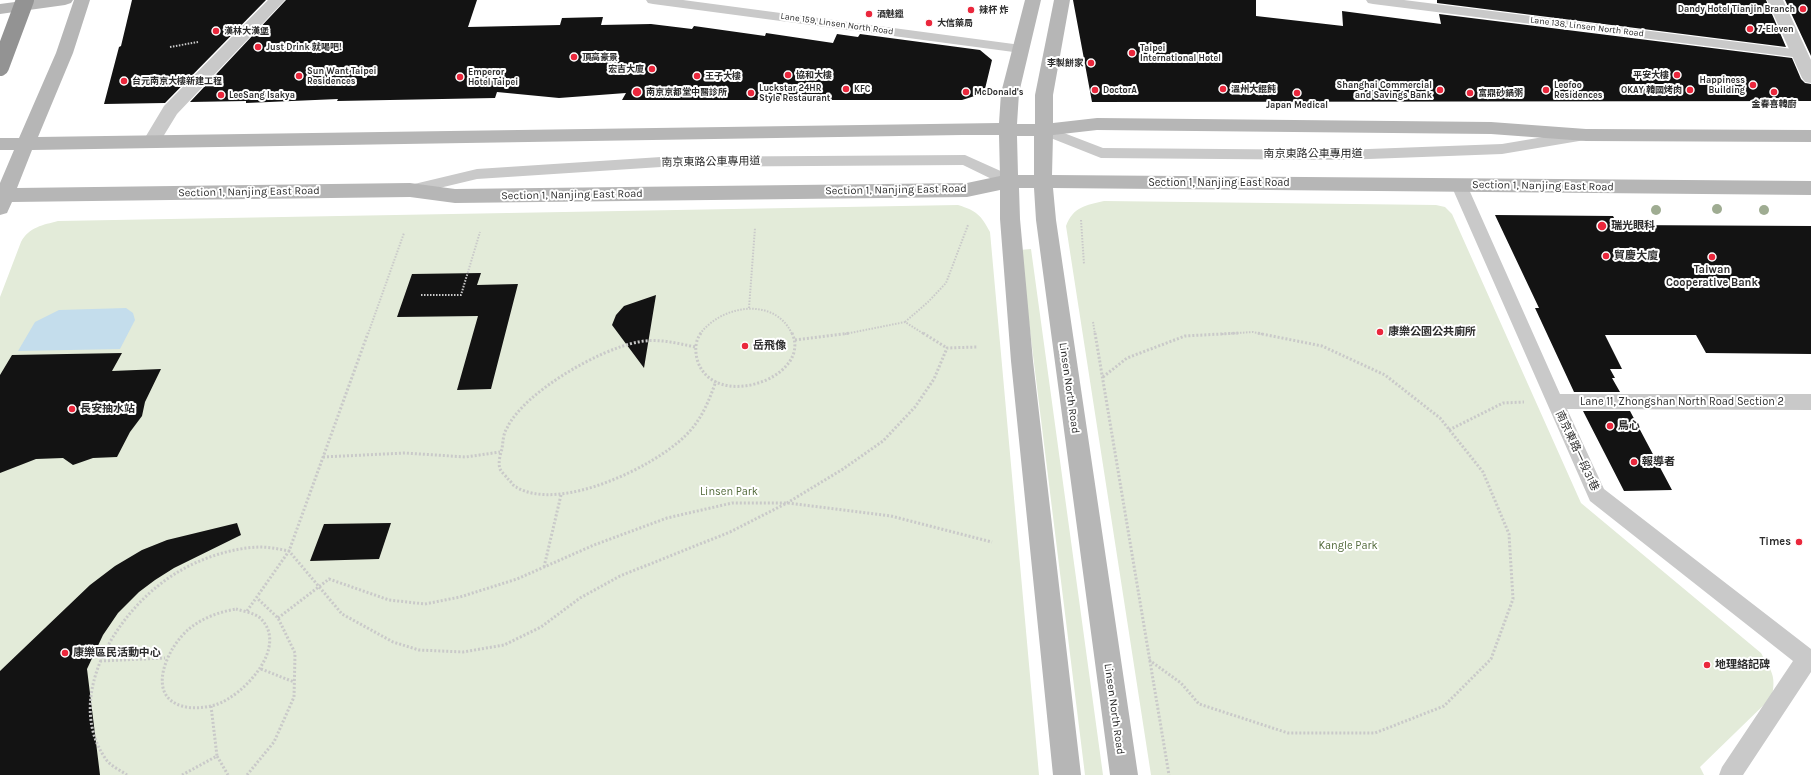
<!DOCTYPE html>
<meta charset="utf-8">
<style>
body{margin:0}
canvas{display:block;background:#fff}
</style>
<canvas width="1811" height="775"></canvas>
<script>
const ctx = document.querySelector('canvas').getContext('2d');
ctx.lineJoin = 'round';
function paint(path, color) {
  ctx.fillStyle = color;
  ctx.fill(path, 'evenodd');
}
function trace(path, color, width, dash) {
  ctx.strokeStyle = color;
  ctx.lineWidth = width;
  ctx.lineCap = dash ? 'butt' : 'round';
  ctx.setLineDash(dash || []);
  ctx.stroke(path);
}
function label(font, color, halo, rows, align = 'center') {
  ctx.font = font + ' Karla,"Noto Sans TC",sans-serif';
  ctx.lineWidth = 4;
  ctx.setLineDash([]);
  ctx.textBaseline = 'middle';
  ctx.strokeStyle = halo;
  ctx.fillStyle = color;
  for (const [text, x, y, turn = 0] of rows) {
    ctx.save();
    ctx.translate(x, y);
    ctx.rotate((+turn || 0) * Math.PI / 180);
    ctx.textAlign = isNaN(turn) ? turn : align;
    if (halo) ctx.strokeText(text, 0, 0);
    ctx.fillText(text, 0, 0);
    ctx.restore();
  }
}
const green = new Path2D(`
 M1104 201 1436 205 1445 207 1452 214 1581 503 1761 653C1772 672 1776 675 1772 697L1700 767 1704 775H1151L1066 226C1073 207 1086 205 1104 201Z
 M958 205C977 211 981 215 990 232L1039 775H0V297L21 242C29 227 43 225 58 221Z
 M1031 249 1103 775H1085L1020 250Z`);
const water = new Path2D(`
 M126 308 133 313 135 320 120 349 18 351 35 322 59 310Z`);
const building = new Path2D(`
 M132 0H266L165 103 104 104 119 47 121 46Z
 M286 0H477L468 27 560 25 562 18 603 17 601 25 651 24 692 29 694 26 765 36 766 33 833 43 837 34 858 37 860 34 980 50 992 60 984 93 962 100H622L626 93 559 98 497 92 495 98 337 101 338 99 246 103V101L190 102Z
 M1073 0H1256V16L1343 26 1342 11 1441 24 1439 14 1792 58 1801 79 1805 83 1811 84V101L1092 102Z
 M1437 0H1766L1786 47 1437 3Z
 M1785 0H1811V56Z
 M1495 215 1613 216 1618 225 1811 226V354L1706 353 1696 335H1605L1622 369H1610L1615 378H1612L1620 392H1574L1535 308H1539Z
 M481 273 477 285 518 284 491 389 457 390 478 316 397 317 412 274Z
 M656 295 644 368 612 325 616 315 624 306Z
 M122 353 112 371 161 369 145 402 142 416 130 432 117 457 93 458 73 465 63 458 36 459 0 473V375L12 355Z
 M1583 411H1630L1672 490 1624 491Z
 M237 523 241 535 174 568 155 580 139 592 118 613 103 635 87 669 100 775H0V671L90 585 115 566 142 550 167 540Z
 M391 523 379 559 310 561 324 524Z`);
const pathFar1 = new Path2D(`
 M170 47 198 42
 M1081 220 1084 264
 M421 295H461L480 232
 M749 308 755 228
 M905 322 928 302 946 283 968 225
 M1093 322 1095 334
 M368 334 404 233
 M700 334C721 305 775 296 792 334
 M845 334 905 322 924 334
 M1222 334 1253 332 1262 334`);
const path = new Path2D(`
 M701 333C695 341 695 350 697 359 712 413 813 378 792 333
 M923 333 947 348
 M1095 333 1169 775
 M795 340 850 333
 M695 347C676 343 658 338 638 342 600 349 524 392 507 428 503 434 503 442 502 449 500 455 498 463 500 469 502 473 506 476 508 479 511 481 513 486 516 487 559 513 654 467 685 436 701 421 709 401 716 381
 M1103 377 1127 358 1185 336 1239 333
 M1449 430 1503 403 1524 402
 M323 457 405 453 466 457 500 452
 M544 567 561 495
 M236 609C243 611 253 613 259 617 291 645 244 696 215 705 204 708 192 709 182 706 144 695 169 645 189 629 202 618 219 612 236 609Z
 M247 611 289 551 368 333
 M278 618 329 579 389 600 425 604 460 597 517 579 594 545 667 518 732 503H787L891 516 992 542
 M1149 660 1181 683 1199 704 1288 733H1375L1444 706 1491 659 1513 599 1509 534 1483 472 1440 418 1385 375 1322 346 1257 333
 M100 661 165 658
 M261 669 294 682
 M211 706 217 756
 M127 775C120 770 110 766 105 758 62 694 121 605 178 572 201 558 232 548 259 547 269 547 279 549 289 551L342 614 393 642 419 650 463 652 504 645 541 627 580 598 620 576 730 532 787 503 843 469 883 441 915 407 934 379 947 348 977 347
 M182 775 217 756 228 775
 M247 775 274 742 294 697 295 653 278 618 257 598`);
const lane = new Path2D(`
 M646 0H683L1021 45 1026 46 1028 49 1026 52 1021 53 653 4 648 3Z
 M1366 0H1404L1801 50 1806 51 1808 54 1806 57 1801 58 1373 4 1368 3Z
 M1043 125 1103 148 1342 150 1502 144 1585 130 1590 131 1592 135 1590 139 1585 140 1502 154 1342 160 1101 158 1038 133 1036 130 1038 127Z
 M965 155 1014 177 1017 181 1014 185 1009 186 1004 185 963 165 661 167 477 179 410 195 405 194 402 190 405 186 410 185 477 169 661 157Z
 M1459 180 1464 181 1467 185 1560 394H1811V410L1567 409 1604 489 1811 649V672L1743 775H1719L1722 767 1793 661 1590 501 1451 185 1454 181Z`);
const street = new Path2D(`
 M268 0H285L177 114 158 145 152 147 146 145 143 141 164 106Z
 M1767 0H1783L1811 60V83L1805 82 1802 78Z`);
const secondary = new Path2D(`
 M30 0H73L71 3 65 5 0 14V4Z
 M74 0H90L73 53 38 137 999 123 1001 93 1025 0H1041L1019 93 1017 124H1035V95L1054 0H1070L1053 95V123L1097 118 1491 122 1586 129 1811 130V142L1586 141 1491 134 1097 130 1053 135 1052 175 1811 181V195L1053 188 1056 220 1138 775H1110L1036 220 1034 188H1019L1020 219 1033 361 1081 775H1053L1011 361 1000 219V190L967 197 455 203 410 197 12 202 7 213 0 215V183L14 150H0V138H19L56 53ZM962 135H999L1000 176 967 183 455 189 410 183 17 188 32 150ZM1017 136H1034V175H1018Z`);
const highwayBridge = new Path2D(`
 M0 67 25 0`);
const trees = [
 [1717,209],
 [1656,210],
 [1764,210]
];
const markers = [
 [1803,9,4,"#ea273c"],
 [971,10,4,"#ea273c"],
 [869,14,4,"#ea273c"],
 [929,23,4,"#ea273c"],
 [1750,29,4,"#ea273c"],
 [216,31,4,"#ea273c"],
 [258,47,4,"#ea273c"],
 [1132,53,4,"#ea273c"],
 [574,57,4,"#ea273c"],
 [1091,63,4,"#ea273c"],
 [652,69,4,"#ea273c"],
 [788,75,4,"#ea273c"],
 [1677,75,4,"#ea273c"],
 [299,76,4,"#ea273c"],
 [697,76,4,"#ea273c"],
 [460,77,4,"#ea273c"],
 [124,81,4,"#ea273c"],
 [1753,85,4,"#ea273c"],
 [846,89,4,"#ea273c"],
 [1223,89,4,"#ea273c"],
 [1095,90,4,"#ea273c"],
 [1440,90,4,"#ea273c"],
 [1546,90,4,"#ea273c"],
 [1690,90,4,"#ea273c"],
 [637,92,5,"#ea273c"],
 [966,92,4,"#ea273c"],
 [1774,92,4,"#ea273c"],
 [751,93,4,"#ea273c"],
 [1297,93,4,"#ea273c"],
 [1470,93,4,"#ea273c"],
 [221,95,4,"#ea273c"],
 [1602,226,5,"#ea273c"],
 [1606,256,4,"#ea273c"],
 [1712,257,4,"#ea273c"],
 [1380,332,4,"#ea273c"],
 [745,346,4,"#ea273c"],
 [72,409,4,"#ea273c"],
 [1610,426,4,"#ea273c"],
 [1634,462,4,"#ea273c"],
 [1799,542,4,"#ea273c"],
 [65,653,4,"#ea273c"],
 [1707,665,4,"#ea273c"]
];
const farPoinames = [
 ["Dandy Hotel Tianjin Branch",1795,9,"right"],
 ["辣杯 炸",979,10],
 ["酒魅鑞",877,14],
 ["大信藥局",937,23],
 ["7-Eleven",1758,29],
 ["漢林大漢堡",224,31],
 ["Just Drink 就喝吧!",266,47],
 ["Taipei",1140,48],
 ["International Hotel",1140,58],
 ["頂高豪景",582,57],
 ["李製餅家",1083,63,"right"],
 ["宏吉大廈",644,69,"right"],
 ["Sun Want Taipei",307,71],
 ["Residences",307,81],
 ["Emperor",468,72],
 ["Hotel Taipei",468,82],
 ["協和大樓",796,75],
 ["平安大樓",1669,75,"right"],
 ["王子大樓",705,76],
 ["Happiness",1745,80,"right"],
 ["Building",1745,90,"right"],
 ["台元南京大樓新建工程",132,81],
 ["Shanghai Commercial",1432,85,"right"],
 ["and Savings Bank",1432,95,"right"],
 ["Leofoo",1554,85],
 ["Residences",1554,95],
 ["Luckstar 24HR",759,88],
 ["Style Restaurant",759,98],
 ["KFC",854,89],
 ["溫州大餛飩",1231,89],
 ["DoctorA",1103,90],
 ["OKAY 韓國烤肉",1682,90,"right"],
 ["南京京都堂中醫診所",646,92],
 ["McDonald's",974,92],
 ["富鼎砂鍋粥",1478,93],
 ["LeeSang Isakya",229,95],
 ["金春喜韓廚",1774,104,"center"],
 ["Japan Medical",1297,105,"center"]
];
const farStreetnames = [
 ["Lane 159, Linsen North Road",837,24,8],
 ["Lane 138, Linsen North Road",1587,27,7]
];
const streetNames = [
 ["南京東路公車專用道",1313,154],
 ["南京東路公車專用道",711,162,-1],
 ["Section 1, Nanjing East Road",1219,183],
 ["Section 1, Nanjing East Road",1543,186,1],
 ["Section 1, Nanjing East Road",896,190,-1],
 ["Section 1, Nanjing East Road",249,192,-1],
 ["Section 1, Nanjing East Road",572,195,-1],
 ["Linsen North Road",1069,388,82],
 ["Lane 11, Zhongshan North Road Section 2",1682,402],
 ["南京東路一段31巷",1577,451,65],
 ["Linsen North Road",1114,709,82]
];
const poiNames = [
 ["瑞光眼科",1611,226],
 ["貿慶大廈",1614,256],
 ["Taiwan",1712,270,"center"],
 ["Cooperative Bank",1712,283,"center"],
 ["康樂公園公共廁所",1388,332],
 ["岳飛像",753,346],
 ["長安抽水站",80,409],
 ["鳥心",1618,426],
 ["報導者",1642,462],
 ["Times",1791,542,"right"],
 ["康樂區民活動中心",73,653],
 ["地理絡記碑",1715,665]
];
const parkNames = [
 ["Linsen Park",729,492],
 ["Kangle Park",1348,546]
];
paint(green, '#e3ebd9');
paint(water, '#c4ddec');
paint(building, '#131313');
trace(pathFar1, '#c9c9c9', 2, [1.5, 1.5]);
trace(path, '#c9c9c9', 3, [2, 2]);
paint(lane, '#c9c9c9');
paint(street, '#c9c9c9');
paint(secondary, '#b6b6b6');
trace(highwayBridge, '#939393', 18);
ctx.fillStyle = '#9fac92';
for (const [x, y] of trees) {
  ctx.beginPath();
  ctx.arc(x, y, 5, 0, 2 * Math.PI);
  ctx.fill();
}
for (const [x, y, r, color] of markers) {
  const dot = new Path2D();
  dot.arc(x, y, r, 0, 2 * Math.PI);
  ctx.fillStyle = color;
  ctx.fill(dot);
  trace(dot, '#fff', 1.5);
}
label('bold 9px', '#2c2c2c', '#fff', farPoinames, 'left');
label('9px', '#2c2c2c', '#fff', farStreetnames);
label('11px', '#2c2c2c', '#fff', streetNames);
label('bold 11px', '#2c2c2c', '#fff', poiNames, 'left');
label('11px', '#516939', '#fff', parkNames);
</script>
